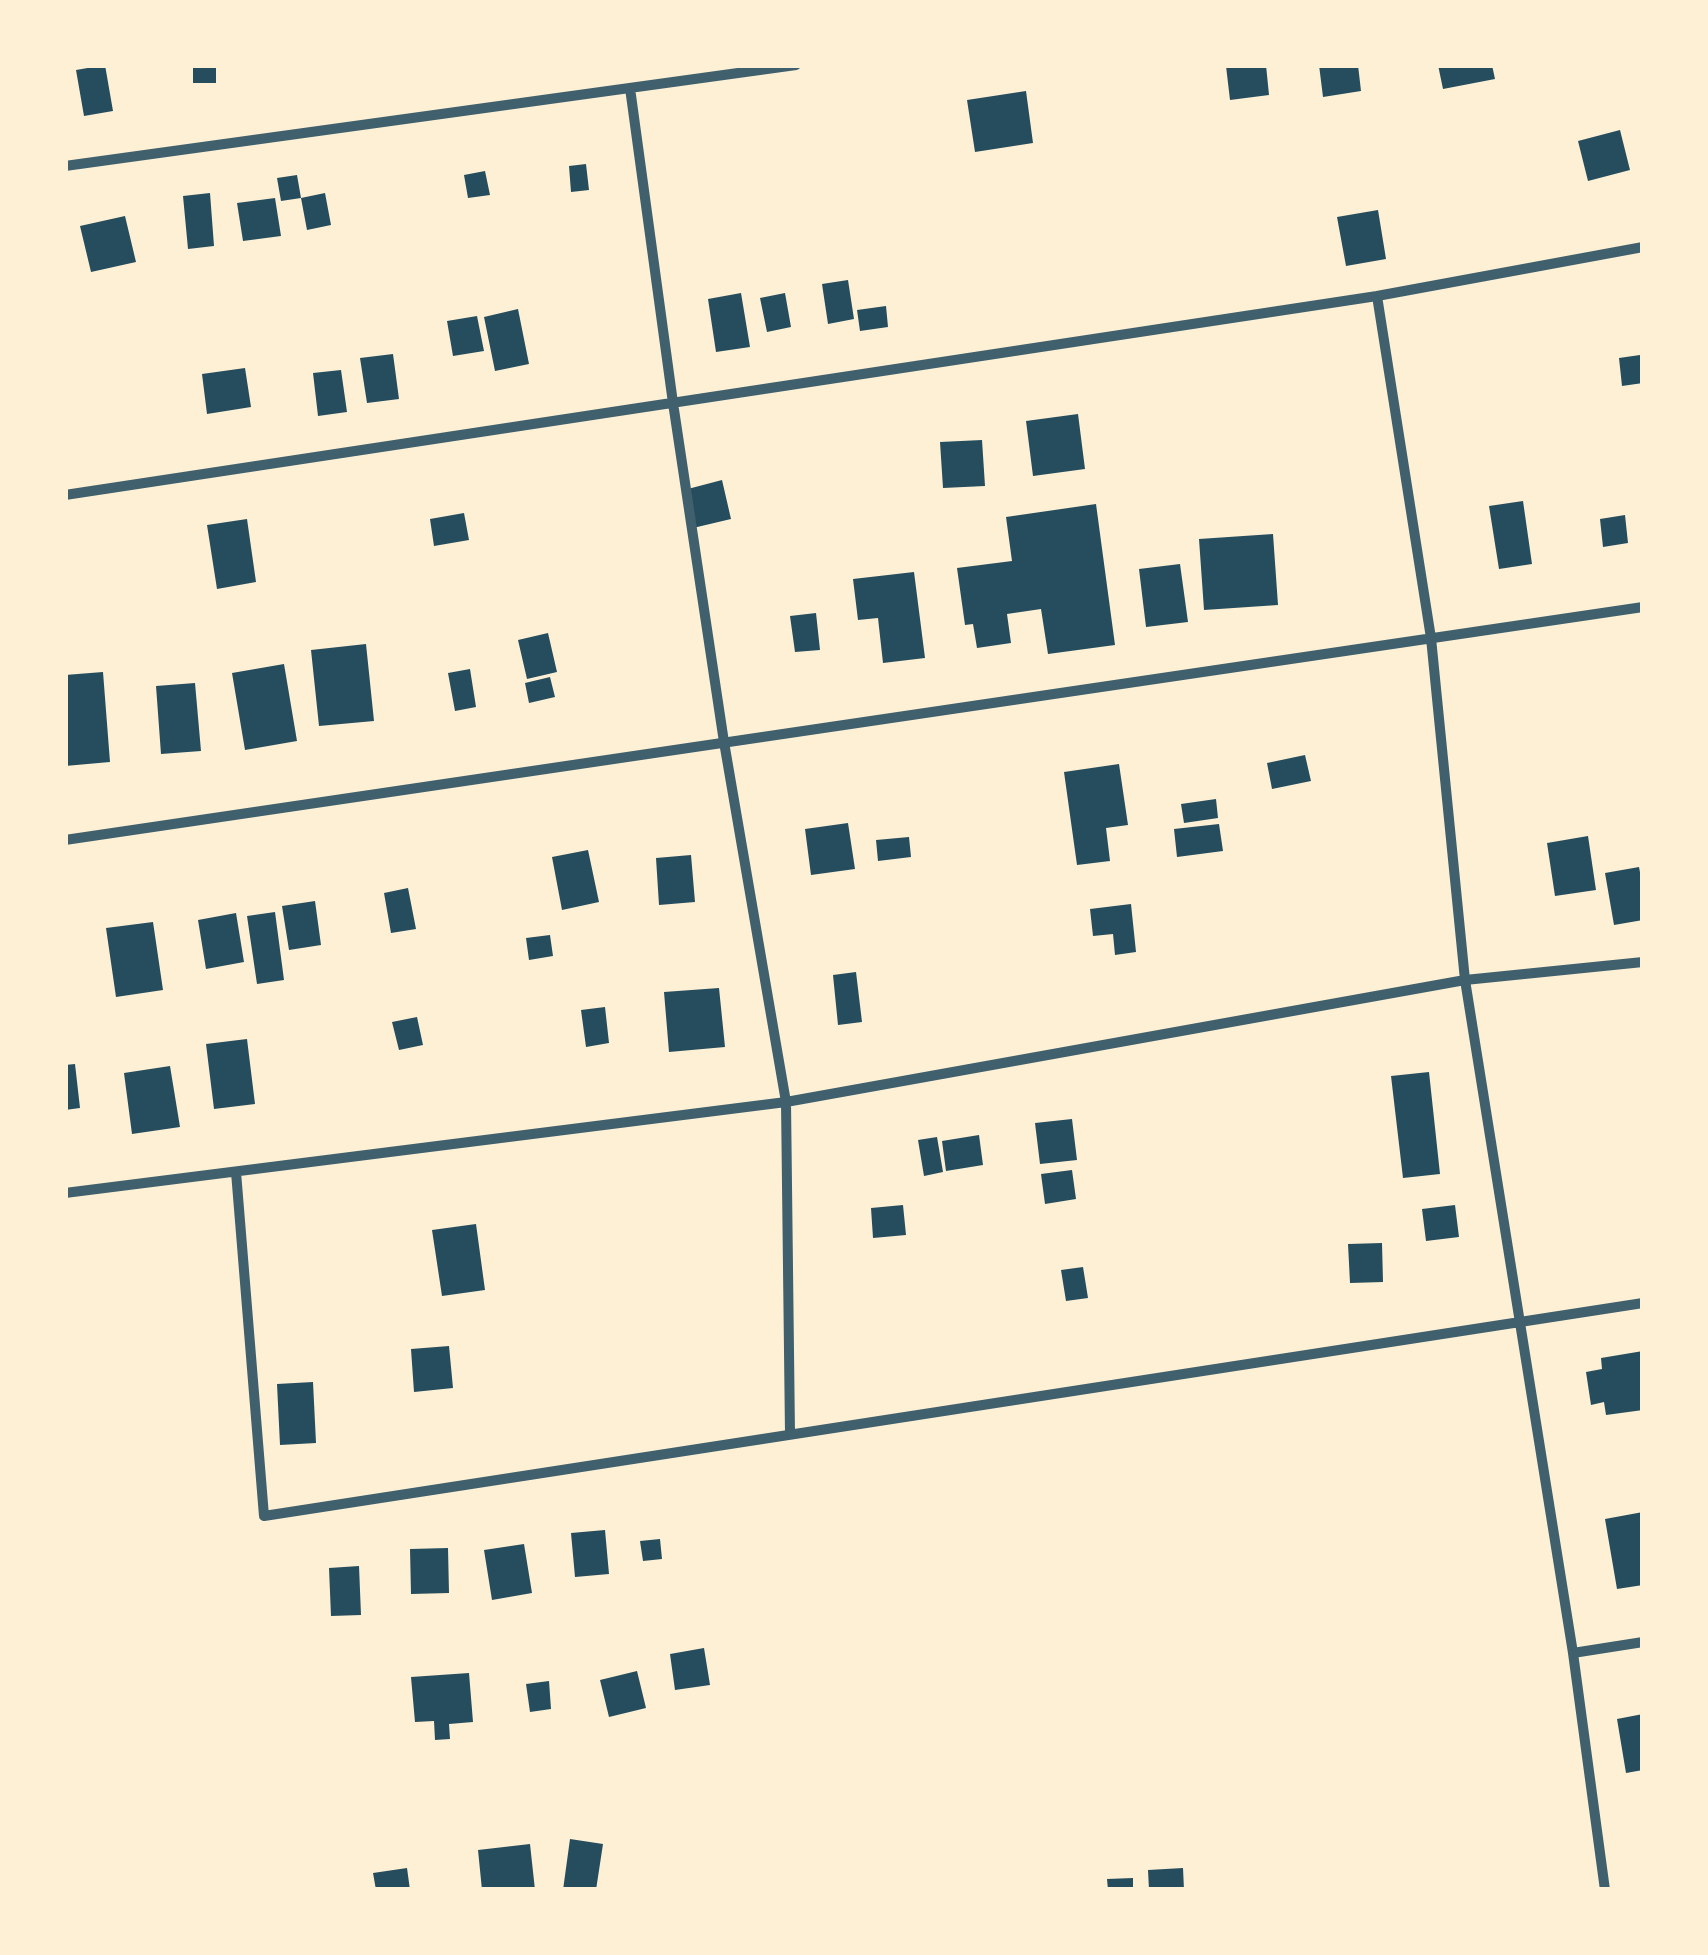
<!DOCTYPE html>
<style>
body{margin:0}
#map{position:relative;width:1708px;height:1955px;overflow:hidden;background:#fdf0d5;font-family:"Nunito Sans",sans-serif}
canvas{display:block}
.frame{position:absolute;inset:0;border:68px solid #fdf0d5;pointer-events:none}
</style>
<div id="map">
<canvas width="1708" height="1955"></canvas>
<div class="frame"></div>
</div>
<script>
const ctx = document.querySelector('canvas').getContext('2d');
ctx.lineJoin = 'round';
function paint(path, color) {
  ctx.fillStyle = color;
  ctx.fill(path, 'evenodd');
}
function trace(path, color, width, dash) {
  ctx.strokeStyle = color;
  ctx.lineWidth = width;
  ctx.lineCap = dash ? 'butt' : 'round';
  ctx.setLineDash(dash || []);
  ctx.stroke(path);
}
const building = new Path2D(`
 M105 65 113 111 84 116 76 70Z
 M193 65H216V83H193Z
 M1234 65H1266L1269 95 1230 100 1226 66Z
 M1319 65H1358L1361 91 1323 97Z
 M1438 65H1492L1495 79 1443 89Z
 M1026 91 1033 143 975 152 967 100Z
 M1620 130 1630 170 1588 181 1578 141Z
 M586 164 589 190 571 192 569 166Z
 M485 171 490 195 468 198 464 175Z
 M297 175 301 198 281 201 277 178Z
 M210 193 214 246 188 249 183 196Z
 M325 193 331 225 307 230 301 198Z
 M275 198 281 236 243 241 237 203Z
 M1378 210 1386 259 1346 266 1337 217Z
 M125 216 136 262 91 272 80 226Z
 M848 280 854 319 828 324 822 284Z
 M741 293 750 347 716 352 708 299Z
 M785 293 791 327 767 332 760 298Z
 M886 306 888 327 860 331 857 310Z
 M518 309 529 364 495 371 484 317Z
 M477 316 484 351 453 356 447 321Z
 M393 354 399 399 367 403 360 358Z
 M1640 355 1643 383 1622 386 1619 358Z
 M245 368 251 407 207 414 202 374Z
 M341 370 347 412 318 416 313 373Z
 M1078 414 1085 469 1033 476 1026 421Z
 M982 440 985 486 943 488 940 442Z
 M722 480 731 519 693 528 684 490Z
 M1523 501 1532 564 1499 569 1489 506Z
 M1096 504 1115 645 1048 654 1041 609 1007 614 1011 643 977 648 973 624 965 625 957 568 1012 561 1006 517Z
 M464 513 469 540 434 546 430 519Z
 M1625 515 1628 543 1603 547 1600 519Z
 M247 519 256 582 217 589 207 525Z
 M1273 534 1278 605 1204 610 1199 539Z
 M1180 564 1188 622 1146 627 1139 569Z
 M914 572 925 658 883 663 878 618 858 620 853 579Z
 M816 613 820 650 795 652 790 616Z
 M548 633 557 672 527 679 518 640Z
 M366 644 374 721 319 726 311 650Z
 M284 664 297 741 245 750 232 673Z
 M470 669 476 707 455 711 448 673Z
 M103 672 110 762 65 766V675Z
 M550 677 555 697 529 703 525 683Z
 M195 683 201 751 161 754 156 686Z
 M1305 755 1311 781 1272 789 1267 763Z
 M1119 764 1128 825 1106 828 1110 861 1077 865 1064 772Z
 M1216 799 1218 818 1184 823 1181 804Z
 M848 823 855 869 811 875 805 829Z
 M1219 824 1223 851 1177 857 1174 829Z
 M1588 836 1596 890 1555 896 1547 843Z
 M909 837 911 857 878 861 876 840Z
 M588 850 599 902 562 910 552 857Z
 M691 855 695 902 659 905 656 858Z
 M1639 867 1643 888V920L1614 925 1605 873Z
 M408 888 416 929 391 933 384 893Z
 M315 901 321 945 289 950 282 906Z
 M1131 904 1136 952 1115 955 1113 934 1093 936 1090 909Z
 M275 912 284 980 257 984 247 916Z
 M236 913 244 962 206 969 198 920Z
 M153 922 163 990 116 997 106 928Z
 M550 935 553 956 529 960 526 938Z
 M856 972 862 1022 838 1025 833 975Z
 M719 988 725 1047 669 1052 664 992Z
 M605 1007 609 1043 586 1047 581 1010Z
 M417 1017 423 1045 399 1050 392 1022Z
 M247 1039 255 1104 214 1109 206 1044Z
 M75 1064 80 1108 65 1110V1065Z
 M170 1066 180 1127 132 1134 124 1073Z
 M1429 1072 1440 1174 1403 1178 1391 1076Z
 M1072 1119 1077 1160 1040 1164 1035 1123Z
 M979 1135 983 1165 946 1171 942 1141Z
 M937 1137 943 1172 924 1176 918 1140Z
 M1072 1170 1076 1199 1045 1204 1041 1174Z
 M903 1205 906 1235 873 1238 871 1208Z
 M1455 1205 1459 1237 1426 1241 1422 1209Z
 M476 1224 485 1290 442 1296 432 1230Z
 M1382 1243 1383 1282 1350 1283 1348 1244Z
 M1083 1267 1088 1298 1066 1301 1061 1270Z
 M449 1346 453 1388 414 1392 411 1349Z
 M1643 1351V1410L1606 1415 1604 1402 1591 1405 1586 1372 1602 1369 1601 1358Z
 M313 1382 316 1443 280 1445 277 1384Z
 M1643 1512V1585L1617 1589 1605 1519Z
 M605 1530 609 1574 575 1577 571 1533Z
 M660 1539 662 1559 643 1561 640 1541Z
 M524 1544 532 1593 492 1600 484 1550Z
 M448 1548 449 1593 411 1594 410 1549Z
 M359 1566 361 1615 331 1616 329 1568Z
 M704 1648 710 1685 675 1690 670 1654Z
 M637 1671 646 1708 609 1717 600 1680Z
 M469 1673 473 1722 449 1724 450 1739 435 1740 434 1721 415 1722 411 1677Z
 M549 1681 551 1709 530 1712 526 1684Z
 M1643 1714V1770L1626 1773 1617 1719Z
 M570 1839 603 1844 596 1890H563Z
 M530 1844 535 1890H482L478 1850Z
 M407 1868 410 1890H376L373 1873Z
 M1183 1868 1184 1890H1149L1148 1870Z
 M1133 1878V1890H1108L1107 1879Z`);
const minor = new Path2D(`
 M630 88 673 403 724 742 786 1102 790 1434
 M65 166 796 65
 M1377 296 1431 638 1465 980 1573 1653 1605 1890
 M65 495 1377 296 1643 247
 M65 840 1643 607
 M236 1172 264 1516 1643 1303
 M65 1193 786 1102 1465 980 1643 962
 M1573 1653 1643 1642`);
paint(building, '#264d5e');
trace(minor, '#3f606c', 10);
</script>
